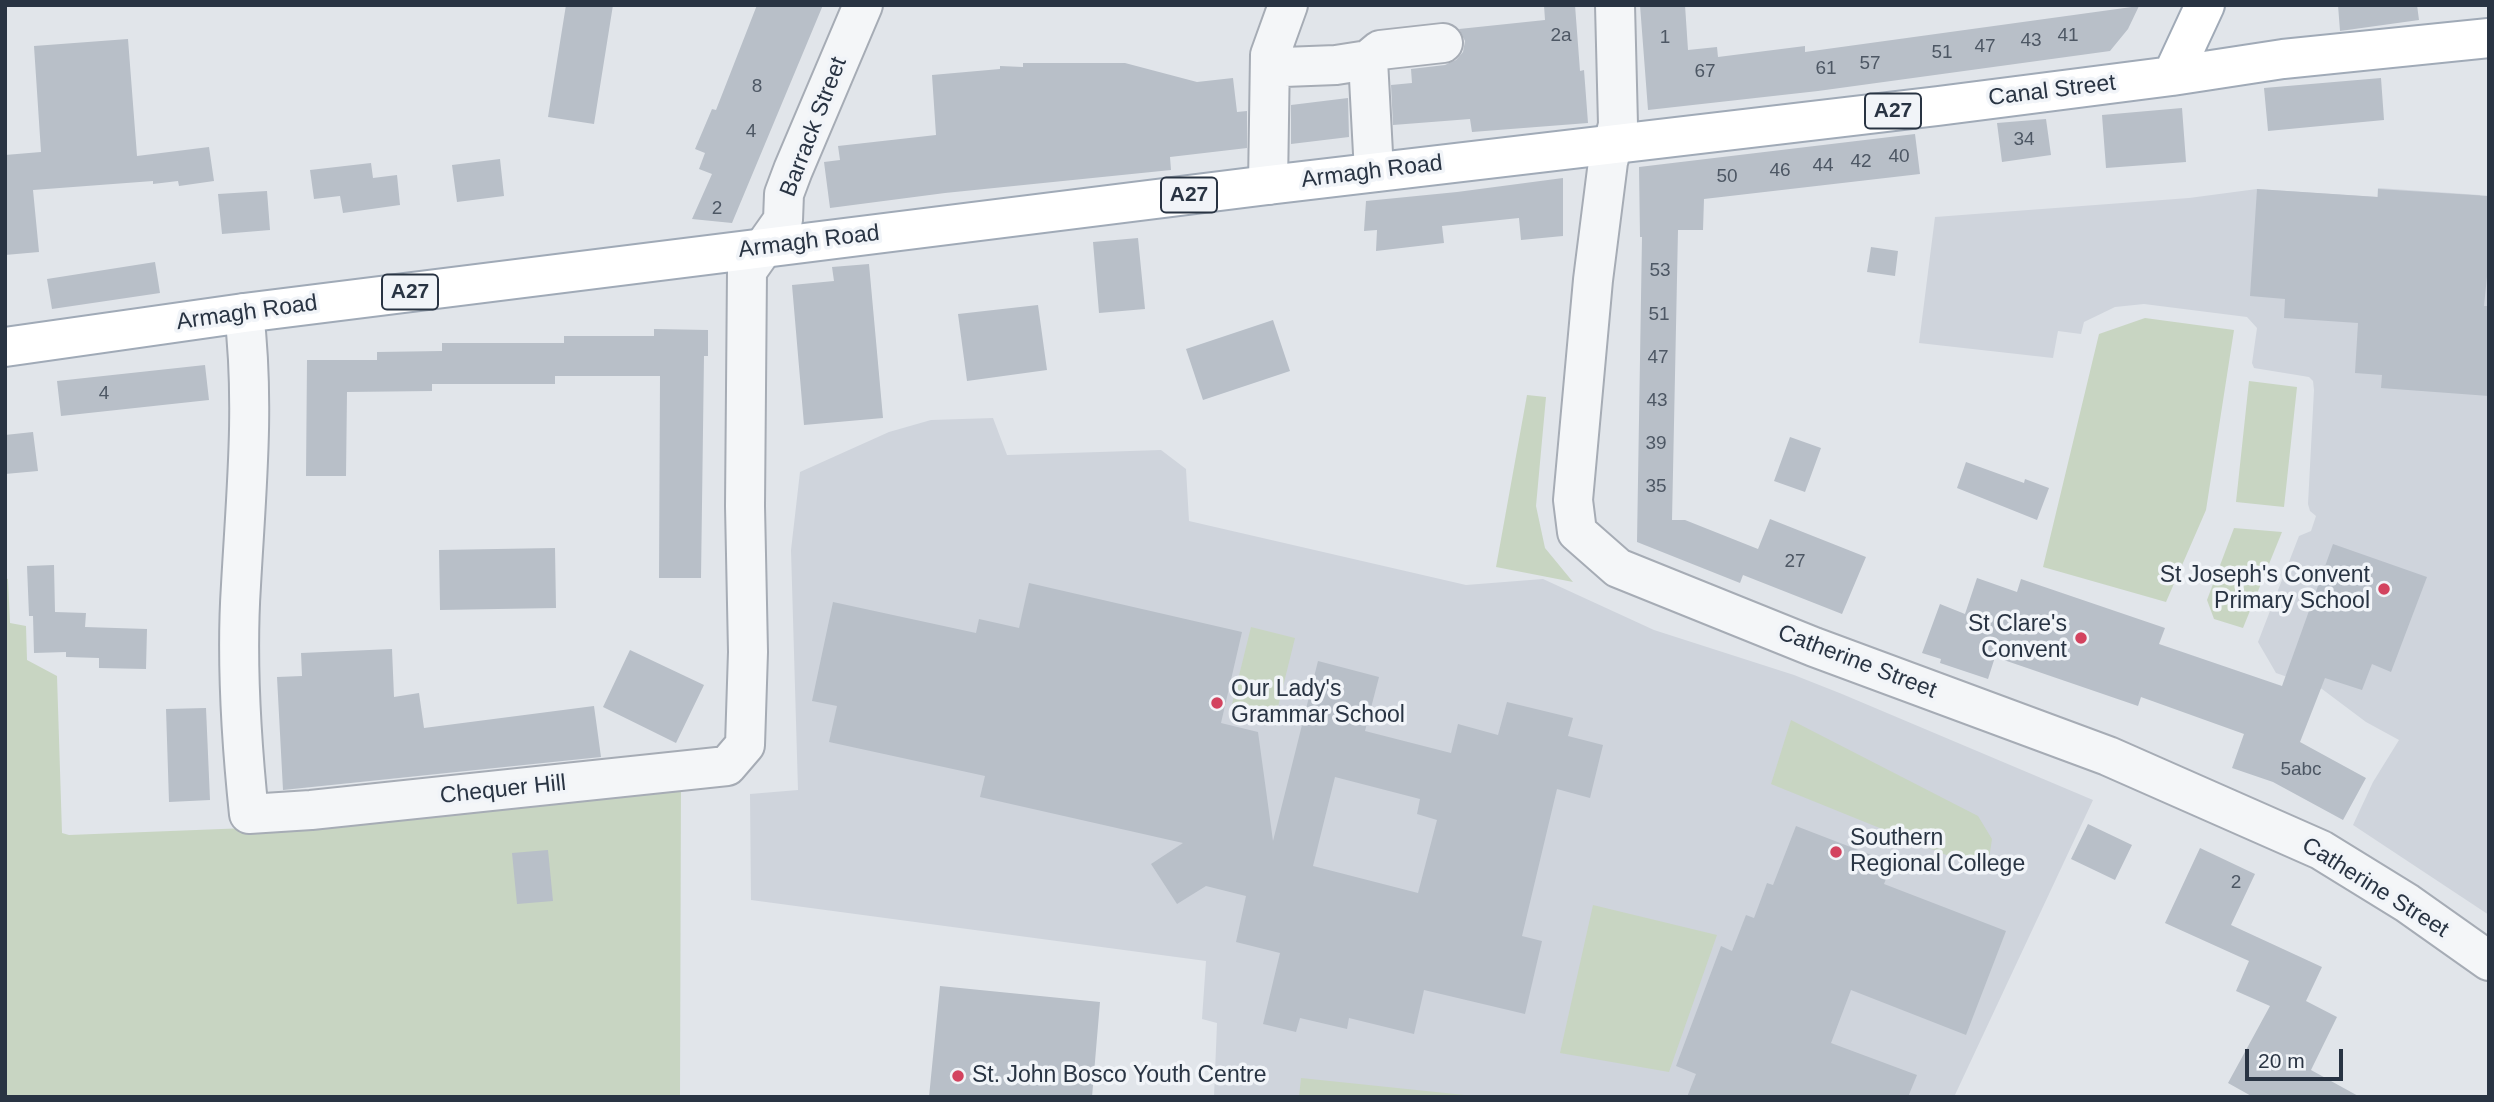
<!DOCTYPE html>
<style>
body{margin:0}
#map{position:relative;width:2494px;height:1102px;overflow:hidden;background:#e1e5ea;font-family:Helvetica,sans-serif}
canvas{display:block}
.frame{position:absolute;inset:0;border:7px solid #293443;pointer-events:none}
.scale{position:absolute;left:2245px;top:1049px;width:98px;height:32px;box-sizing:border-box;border:4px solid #293443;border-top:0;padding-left:9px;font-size:21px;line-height:24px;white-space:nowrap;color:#293443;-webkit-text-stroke:5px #f1f4f8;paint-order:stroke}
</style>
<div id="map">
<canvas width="2494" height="1102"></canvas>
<div class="frame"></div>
<div class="scale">20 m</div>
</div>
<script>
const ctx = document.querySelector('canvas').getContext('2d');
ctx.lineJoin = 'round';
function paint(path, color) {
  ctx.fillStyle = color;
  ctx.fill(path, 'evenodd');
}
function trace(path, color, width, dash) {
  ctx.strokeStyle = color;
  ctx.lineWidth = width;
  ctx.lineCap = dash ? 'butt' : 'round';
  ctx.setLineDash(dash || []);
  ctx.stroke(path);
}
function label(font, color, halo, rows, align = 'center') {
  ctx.font = font + ' Helvetica,sans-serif';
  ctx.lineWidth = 7;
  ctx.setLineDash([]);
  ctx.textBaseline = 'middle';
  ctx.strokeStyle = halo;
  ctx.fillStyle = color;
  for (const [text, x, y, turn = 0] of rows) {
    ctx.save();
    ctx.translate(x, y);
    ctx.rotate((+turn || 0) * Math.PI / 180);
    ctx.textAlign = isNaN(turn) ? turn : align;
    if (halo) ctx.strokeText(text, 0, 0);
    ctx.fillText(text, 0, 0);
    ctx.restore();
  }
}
const built = new Path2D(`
 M2378 188 2480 195 2479 204 2489 219V915L2353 825 2373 782 2399 740 2366 722 2322 689 2276 673 2258 642 2299 536 2311 531 2316 516 2310 511 2308 504 2314 390 2313 381 2309 377 2254 368 2252 363 2257 328 2247 317 2144 304 2115 307 2084 322 2081 334 2058 331 2053 358 1919 343 1935 217 2189 198 2257 189 2377 197Z
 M993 418 1007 455 1161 450 1186 469 1189 521 1466 585 1543 579 1654 630 1794 675 1842 694 2093 800 1954 1097H1214L1217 1023 1202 1019 1206 961 751 900 750 794 798 790 791 550 800 472 889 432 931 420Z`);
const green = new Path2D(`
 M2145 318 2234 330 2206 510 2166 602 2043 567 2099 334Z
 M2249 381 2297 387 2284 507 2236 502Z
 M1527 395 1546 397 1536 506 1545 548 1573 582 1496 567Z
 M2234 528 2282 532 2243 628 2214 619 2207 600Z
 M5 578 8 579 10 623 26 626 27 660 57 676 62 833 69 835 247 828 681 782 680 1097H5Z
 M1251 627 1295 638 1275 719 1231 708Z
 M1791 720 1978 816 1992 839 1989 859 1971 865 1771 784Z
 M1593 905 1717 935 1669 1072 1560 1053Z
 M1301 1078 1484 1097H1299Z`);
const building = new Path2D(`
 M566 5H613L594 124 548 117Z
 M757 5H823L732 223 692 219 712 174 699 169 705 153 695 149 712 109 716 110Z
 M1544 5H1575L1580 71 1584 70 1588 123 1472 132 1470 119 1393 125 1391 85 1412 83 1411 69 1445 65 1456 60 1463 52 1465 41 1459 29 1545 20Z
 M1640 5H1685L1688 50 1717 47 1718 57 1805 46V52L2139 6 2128 29 2110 51 1818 91 1648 110Z
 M2338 5H2417L2419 20 2340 31Z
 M128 39 137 156 209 147 214 181 179 186 178 181 153 184V181L33 190 39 252 5 255V155L41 152 34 46Z
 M1023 63H1125L1197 82 1233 78 1237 112 1247 111V148L1170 157 1171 170 945 193 830 208 824 162 840 160 838 146 936 135 932 75 1000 69V66L1023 67Z
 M2381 78 2384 120 2268 131 2264 88Z
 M1348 98 1349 137 1291 144V105Z
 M2182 108 2186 162 2106 168 2102 115Z
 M2046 119 2051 155 2002 162 1997 123Z
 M1915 134 1920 174 1704 199 1703 230H1678L1672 520H1685L1758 549 1770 519 1866 557 1842 614 1743 575 1740 583 1637 542 1642 237H1640L1639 167Z
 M500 159 504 196 457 202 452 165Z
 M371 163 373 178 397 175 400 205 343 213 340 196 314 199 310 170Z
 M1563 178V236L1521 240 1519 218 1442 226 1444 243 1376 251 1377 230 1364 231 1366 201 1457 192Z
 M2257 189 2378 197V189L2489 196V257L2484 306H2489V396L2381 388 2382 375 2355 373 2358 323 2284 318 2285 299 2250 296Z
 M267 191 270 230 222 234 218 194Z
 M1138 238 1145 309 1099 313 1093 242Z
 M1871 247 1898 251 1895 276 1867 272Z
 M155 262 160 293 52 309 47 279Z
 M869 264 883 418 804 425 792 285 834 281 832 267Z
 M1038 305 1047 370 967 381 958 314Z
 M1273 320 1290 371 1203 400 1186 349Z
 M654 329 708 330V356H704L701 578H659L660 376H555V384H432V391L347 392 346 476H306L307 360H377V352L442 351V343H564V336H654Z
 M205 365 209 400 61 416 57 381Z
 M33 432 38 471 5 474V435Z
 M1790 437 1821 448 1805 492 1774 481Z
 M1966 462 2024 483 2025 479 2049 488 2037 520 1957 488Z
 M2333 544 2427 577 2391 672 2372 664 2362 690 2325 678 2300 742 2366 778 2343 820 2273 782 2232 768 2244 734 2141 697 2138 706 1995 657 1988 679 1940 663 1941 659 1922 653 1940 604 1965 614 1977 578 2017 592 2021 579 2165 628 2159 644 2282 686Z
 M555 548 556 608 440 610 439 550Z
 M54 565 55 612 86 613 85 627 147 629 146 669 99 668V658L66 657V652L34 653 33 616H29L27 566Z
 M1029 583 1242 632 1221 723 1258 732 1273 841 1318 661 1379 677 1365 731 1451 753 1458 724 1498 735 1507 702 1573 718 1568 736 1603 745 1590 798 1557 789 1522 936 1542 941 1525 1014 1424 990 1414 1034 1349 1018 1347 1029 1300 1018 1296 1032 1263 1024 1280 953 1236 942 1246 896 1206 886 1177 904 1151 864 1183 843 980 797 985 776 829 742 837 706 812 701 833 602 976 633 979 619 1019 628ZM1335 777 1420 799 1417 814 1437 820 1418 893 1313 866Z
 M392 649 394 697 419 693 424 728 594 706 601 757 283 790 277 677 302 676 301 653Z
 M630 650 704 685 676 743 603 707Z
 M206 708 210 800 169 802 166 709Z
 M2088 824 2132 845 2115 880 2071 859Z
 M1796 826 1892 863 1884 884 2006 931 1966 1035 1851 990 1831 1043 1917 1075 1908 1097H1687L1696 1074 1676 1066 1721 946 1732 951 1746 915 1754 918 1767 883 1773 885Z
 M2200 848 2255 874 2231 925 2322 967 2306 1001 2337 1017 2311 1070 2360 1097H2253L2228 1083 2270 1006 2236 991 2249 961 2165 923Z
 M548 850 553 901 517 904 512 853Z
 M940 986 1100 1002 1092 1097H929Z`);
const minor = new Path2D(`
 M1615 5 1618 125 1608 162 1593 280 1573 500 1577 532 1618 568 1814 647 2108 756 2321 850 2407 903 2489 961
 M1368 60 1374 172
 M1284 67 1336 65 1368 60 1380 50 1443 43
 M1268 185 1270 55 1288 5
 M244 313C255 404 246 494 241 585 236 661 241 738 249 814L311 810 727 766 745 745 748 652 745 506 747 271 783 220 784 194 793 170 863 5`);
const primary = new Path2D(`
 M2172 76 2205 5
 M5 347 244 313 1268 185 1938 106 2172 76 2283 59 2489 38`);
const markers = [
 [2384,589,7,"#d3435f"],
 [2081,638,7,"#d3435f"],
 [1217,703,7,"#d3435f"],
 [1836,852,7,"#d3435f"],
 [958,1076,7,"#d3435f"]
];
const numberNames = [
 ["2a",1561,36],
 ["41",2068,36],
 ["1",1665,38],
 ["43",2031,41],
 ["47",1985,47],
 ["51",1942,53],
 ["57",1870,64],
 ["61",1826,69],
 ["67",1705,72],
 ["8",757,87],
 ["4",751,132],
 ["34",2024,140],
 ["40",1899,157],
 ["42",1861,162],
 ["44",1823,166],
 ["46",1780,171],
 ["50",1727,177],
 ["2",717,209],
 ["53",1660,271],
 ["51",1659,315],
 ["47",1658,358],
 ["4",104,394],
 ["43",1657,401],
 ["39",1656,444],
 ["35",1656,487],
 ["27",1795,562],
 ["5abc",2301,770],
 ["2",2236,883]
];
const shields = [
 [1893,111,56],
 [1189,195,56],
 [410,292,56]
];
const shieldNames = [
 ["A27",1893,111],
 ["A27",1189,195],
 ["A27",410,292]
];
const streetNames = [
 ["Canal Street",2052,91,-7],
 ["Barrack Street",814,127,-69],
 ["Armagh Road",1372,172,-7],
 ["Armagh Road",809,242,-7],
 ["Armagh Road",247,313,-8],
 ["Catherine Street",1857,662,21],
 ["Chequer Hill",503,790,-6],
 ["Catherine Street",2375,888,32]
];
const poiNames = [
 ["St Joseph's Convent",2370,576,"right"],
 ["Primary School",2370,602,"right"],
 ["St Clare's",2067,625,"right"],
 ["Convent",2067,651,"right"],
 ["Our Lady's",1231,690],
 ["Grammar School",1231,716],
 ["Southern",1850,839],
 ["Regional College",1850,865],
 ["St. John Bosco Youth Centre",972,1076]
];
paint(built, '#cfd4dc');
paint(green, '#c8d5c2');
paint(building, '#b8bfc8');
trace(minor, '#a6acb5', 42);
trace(primary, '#a0aab7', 42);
trace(minor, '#f4f6f8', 38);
trace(primary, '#fff', 38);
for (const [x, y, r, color] of markers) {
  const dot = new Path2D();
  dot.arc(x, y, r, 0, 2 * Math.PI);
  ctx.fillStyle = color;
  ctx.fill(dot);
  trace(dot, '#f1f4f8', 2.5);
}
label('19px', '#4d5764', null, numberNames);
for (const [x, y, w] of shields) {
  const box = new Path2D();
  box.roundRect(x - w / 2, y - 17.5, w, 35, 5);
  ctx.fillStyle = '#f1f4f8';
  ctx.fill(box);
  trace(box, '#293443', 2);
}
label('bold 21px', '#293443', null, shieldNames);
label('23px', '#293443', '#f1f4f8', streetNames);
label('23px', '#293443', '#f1f4f8', poiNames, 'left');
</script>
